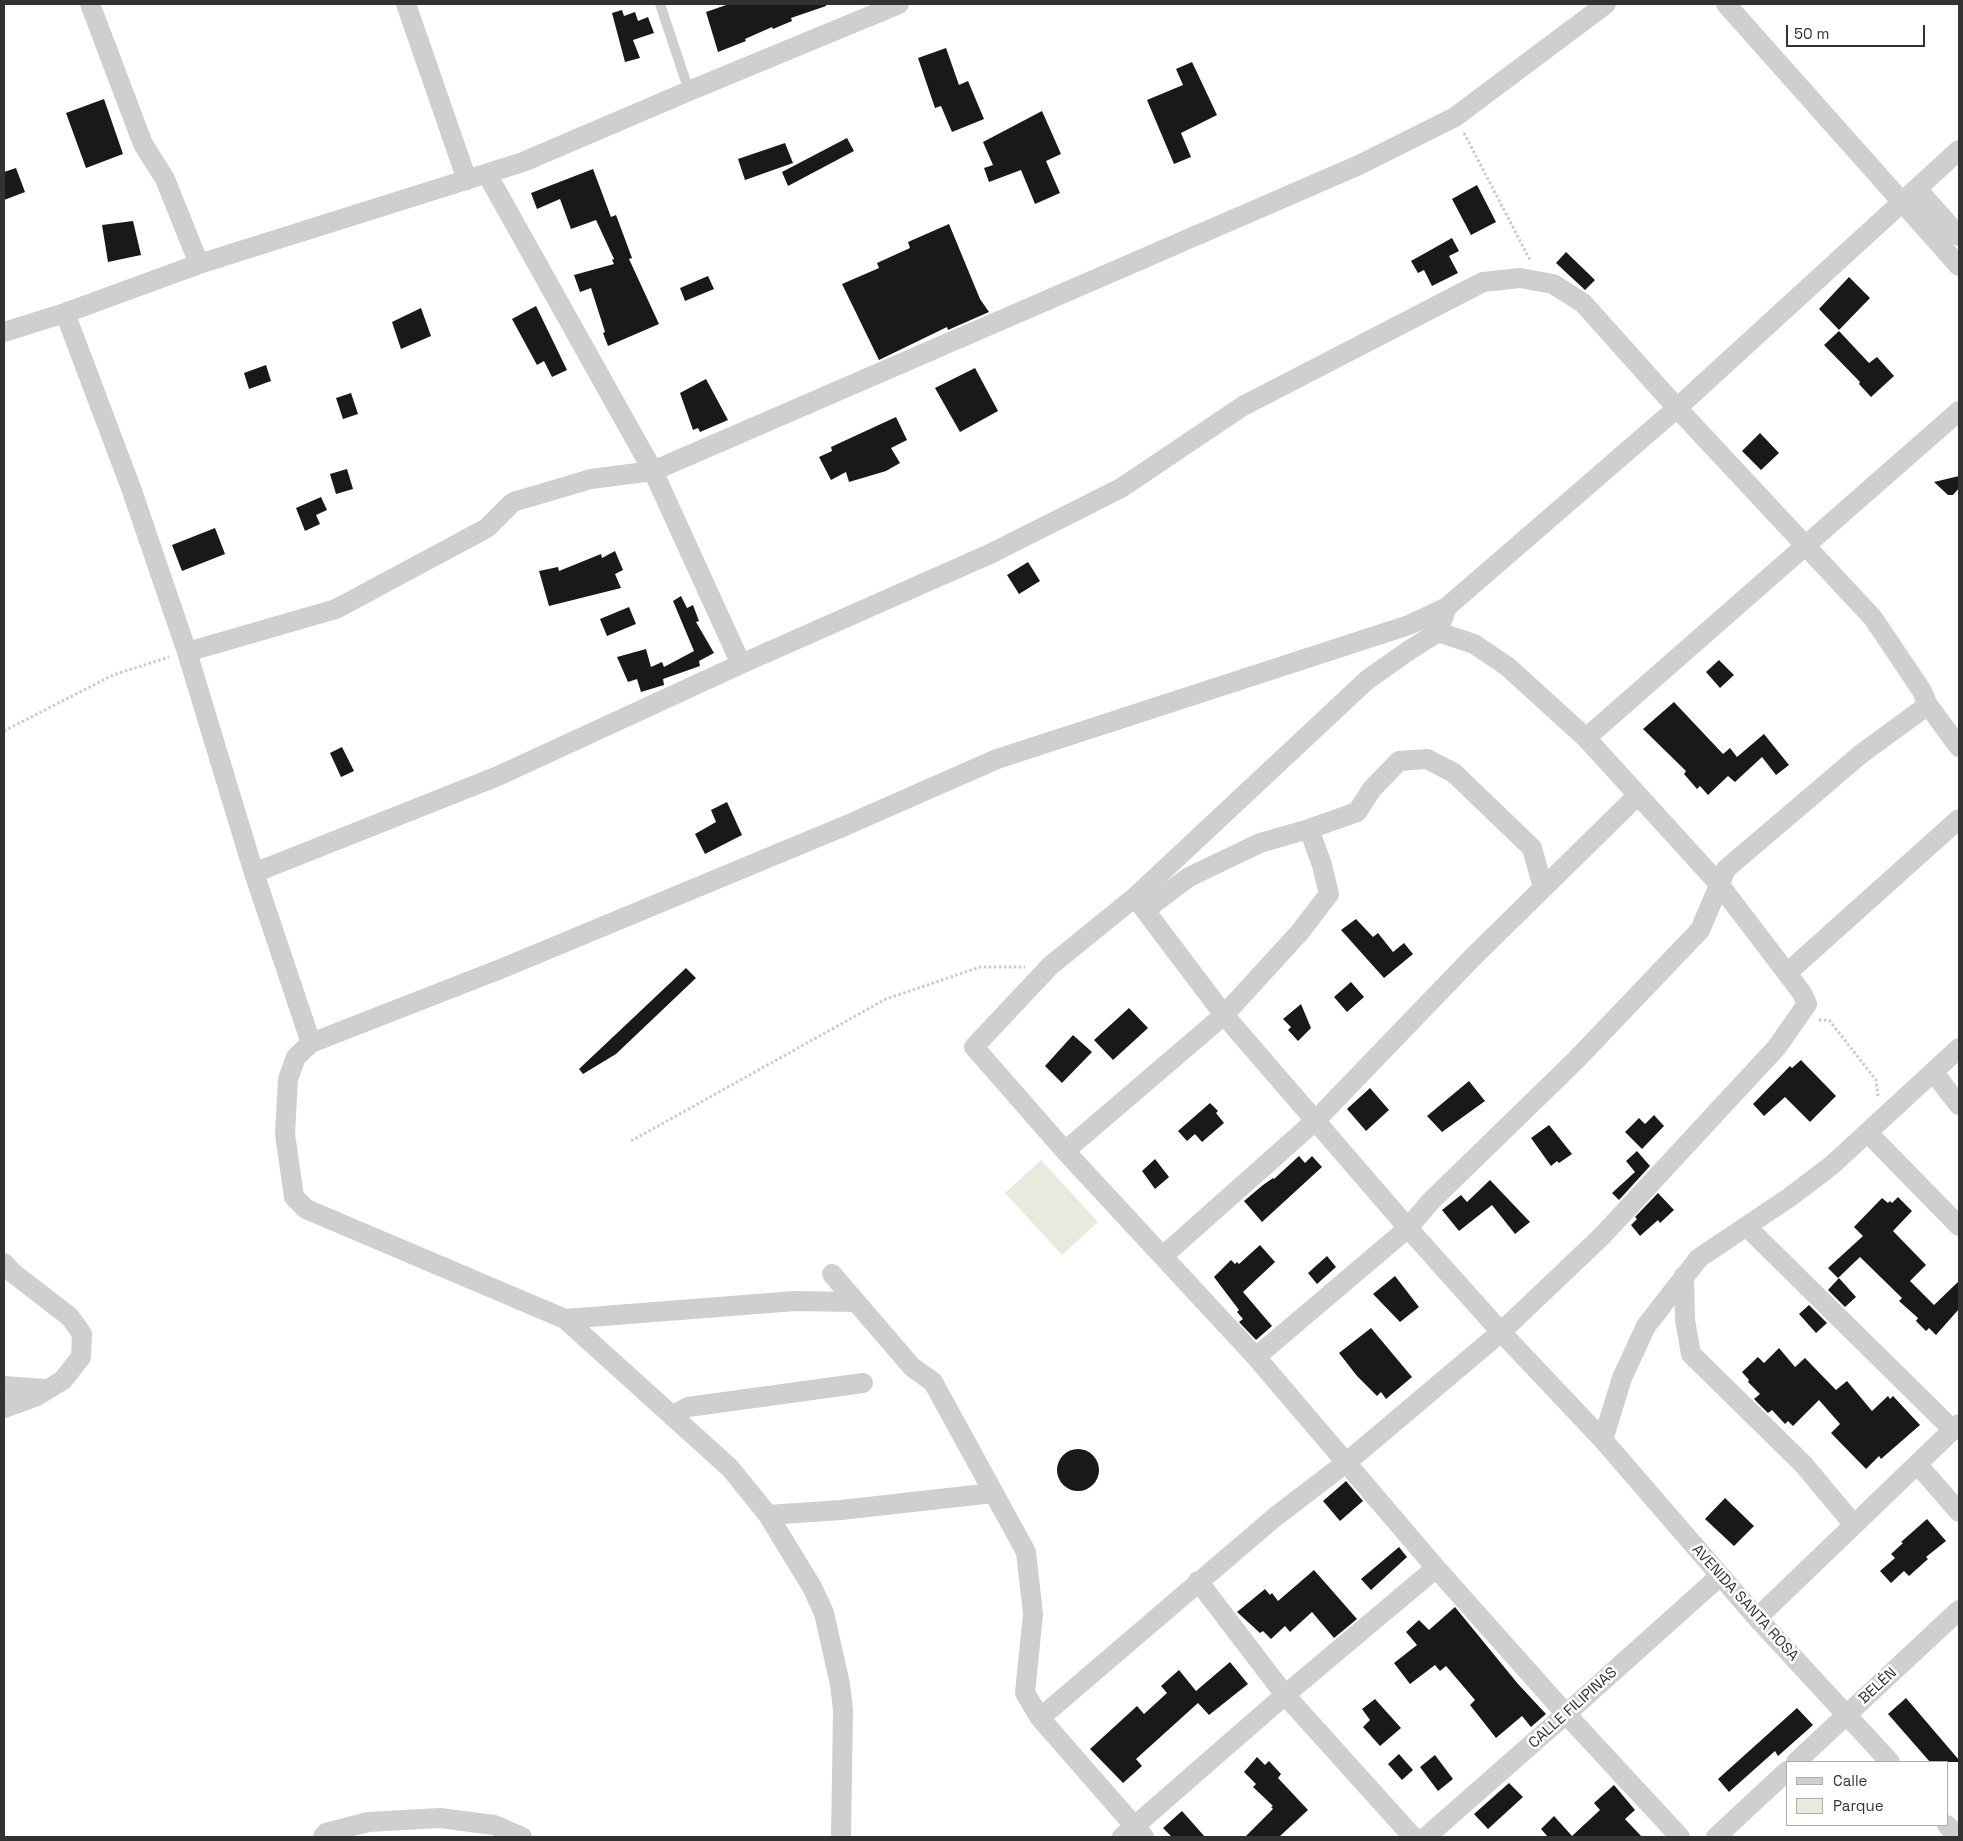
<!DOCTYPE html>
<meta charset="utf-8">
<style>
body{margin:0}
#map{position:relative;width:1963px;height:1841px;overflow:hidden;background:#fff;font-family:"Space Grotesk",sans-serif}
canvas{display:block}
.frame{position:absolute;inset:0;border:5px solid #323232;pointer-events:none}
.legend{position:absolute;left:1786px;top:1761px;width:162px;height:65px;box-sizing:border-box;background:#fff;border:1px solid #adadad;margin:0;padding:6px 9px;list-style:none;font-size:15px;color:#323232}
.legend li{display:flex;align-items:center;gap:10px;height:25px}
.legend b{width:25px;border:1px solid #adadad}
.scale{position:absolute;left:1786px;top:25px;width:139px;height:22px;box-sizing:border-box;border:2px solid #323232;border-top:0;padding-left:6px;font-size:15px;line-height:18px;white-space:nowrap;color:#323232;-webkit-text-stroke:4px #fff;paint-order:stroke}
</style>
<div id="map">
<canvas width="1963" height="1841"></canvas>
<div class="frame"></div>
<ul class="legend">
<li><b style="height:6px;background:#cfcfcf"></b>Calle</li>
<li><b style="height:14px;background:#e7ebdd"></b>Parque</li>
</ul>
<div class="scale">50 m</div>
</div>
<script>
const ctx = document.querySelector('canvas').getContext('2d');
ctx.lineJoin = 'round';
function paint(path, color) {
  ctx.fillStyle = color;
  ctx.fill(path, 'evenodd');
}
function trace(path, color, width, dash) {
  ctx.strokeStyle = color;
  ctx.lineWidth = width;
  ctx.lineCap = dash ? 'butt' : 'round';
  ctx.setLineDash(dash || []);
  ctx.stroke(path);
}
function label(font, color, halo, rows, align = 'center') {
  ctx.font = font + ' "Space Grotesk",sans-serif';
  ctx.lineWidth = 5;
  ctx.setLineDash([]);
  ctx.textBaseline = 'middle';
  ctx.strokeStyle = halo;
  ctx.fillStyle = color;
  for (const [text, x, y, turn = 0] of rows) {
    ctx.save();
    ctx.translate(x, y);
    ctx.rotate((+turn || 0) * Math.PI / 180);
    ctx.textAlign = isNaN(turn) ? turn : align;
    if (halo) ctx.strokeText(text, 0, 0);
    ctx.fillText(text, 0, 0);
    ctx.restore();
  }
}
const green = new Path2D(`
 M1041 1160 1098 1222 1062 1255 1005 1193Z`);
const building = new Path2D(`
 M729 4H826V6L791 18 792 21 773 29 772 27 745 39 746 41 718 52 706 12Z
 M622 10 624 16 635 12 638 21 648 17 654 33 633 40 640 58 625 62 612 13Z
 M946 48 959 85 968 81 984 119 952 132 941 106 935 108 918 58Z
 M1192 62 1217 115 1181 133 1191 157 1174 164 1147 100 1183 85 1176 69Z
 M104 99 123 154 86 168 66 113Z
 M1042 111 1061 154 1046 161 1060 193 1035 204 1021 170 989 182 984 168 993 165 983 142Z
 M847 138 854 151 788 186 782 172Z
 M785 143 793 163 745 180 738 159Z
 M16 168 25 192 4 200V172Z
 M593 169 611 217 616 215 632 258 629 259 659 324 608 346 603 333 605 332 591 288 580 292 574 275 614 264 612 260 614 259 596 220 571 229 560 199 537 209 531 193Z
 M1477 185 1496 222 1471 235 1452 199Z
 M133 221 141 255 108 262 102 225Z
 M949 224 980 299 989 312 948 330 947 327 879 360 842 284 879 268 877 263 910 248 908 242Z
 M1452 238 1459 251 1449 256 1458 273 1432 286 1424 270 1418 273 1411 261Z
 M1566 252 1595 280 1585 290 1556 263Z
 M708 276 714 289 685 301 680 288Z
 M1849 277 1870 298 1839 330 1819 309Z
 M536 306 567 370 552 377 544 361 537 365 512 319Z
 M421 308 431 336 401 349 392 322Z
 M1839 331 1869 363 1877 357 1894 376 1871 397 1859 384 1860 382 1824 345Z
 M266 365 271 381 249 389 244 373Z
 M975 368 998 411 960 432 935 388Z
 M706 379 728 420 700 432 698 428 693 430 680 393Z
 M351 393 358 414 343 419 336 398Z
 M896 417 907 440 891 448 900 463 886 471 849 482 846 472 831 480 819 457 832 451 831 447Z
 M1760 433 1779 453 1761 470 1742 451Z
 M347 469 353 489 336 494 330 474Z
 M1959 476V488L1953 495H1948L1934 482Z
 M321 497 327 510 316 515 320 524 305 531 296 508Z
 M215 528 225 554 182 571 172 545Z
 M615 551 623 570 615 574 621 588 549 606 539 571 558 567 559 571 601 554 602 558Z
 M1028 562 1040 581 1019 594 1007 575Z
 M681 596 687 608 693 605 699 621 696 622 714 653 699 661 700 666 663 679 664 685 641 692 637 679 628 682 617 657 646 649 651 667 662 662 664 667 694 651 673 601Z
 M629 607 636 624 607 636 600 619Z
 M1719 660 1734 675 1720 688 1706 672Z
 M1674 702 1723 754 1730 748 1737 757 1764 734 1789 765 1776 775 1762 757 1735 782 1728 776 1708 795 1700 786 1697 789 1684 774 1686 771 1643 729Z
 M342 747 354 771 341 777 330 753Z
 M727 802 742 835 705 854 695 834 716 822 711 810Z
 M1356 919 1373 937 1378 933 1393 952 1404 943 1413 954 1384 978 1341 930Z
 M686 968 696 978 616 1054 583 1074 579 1069Z
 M1351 982 1364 997 1347 1012 1334 997Z
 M1301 1004 1311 1028 1298 1041 1288 1030 1291 1027 1283 1019Z
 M1129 1008 1148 1028 1113 1060 1094 1040Z
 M1073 1035 1092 1052 1062 1083 1045 1066Z
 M1801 1060 1836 1096 1810 1122 1785 1097 1764 1116 1753 1104 1790 1066 1792 1068Z
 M1469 1081 1485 1101 1442 1132 1427 1116Z
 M1370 1088 1389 1110 1366 1131 1347 1109Z
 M1210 1103 1218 1111 1216 1113 1224 1123 1202 1142 1195 1134 1187 1141 1178 1131Z
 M1654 1115 1664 1126 1642 1149 1625 1132 1639 1118 1645 1124Z
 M1549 1125 1572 1154 1559 1163 1557 1161 1551 1166 1531 1138Z
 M1637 1151 1650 1166 1619 1200 1612 1193 1635 1172 1626 1161Z
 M1299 1156 1305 1163 1312 1156 1322 1167 1262 1222 1244 1201 1263 1185 1273 1178 1274 1179Z
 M1155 1159 1169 1177 1155 1189 1142 1171Z
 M1490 1180 1530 1222 1515 1234 1492 1205 1459 1231 1442 1210 1461 1195 1467 1202Z
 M1658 1193 1674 1210 1660 1223 1658 1220 1640 1236 1631 1225 1637 1219 1635 1217Z
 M1898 1197 1912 1211 1893 1231 1926 1265 1910 1281 1934 1305 1959 1281V1309L1936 1335 1929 1328 1926 1331 1916 1321 1918 1318 1899 1301 1902 1298 1860 1257 1838 1278 1828 1268 1863 1236 1854 1227 1882 1198 1888 1203 1890 1201 1892 1203Z
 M1260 1245 1275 1262 1243 1292 1272 1326 1256 1340 1239 1322 1243 1319 1237 1312 1239 1310 1214 1277 1231 1260 1235 1264 1237 1262 1239 1264Z
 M1327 1256 1336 1267 1317 1284 1308 1273Z
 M1395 1276 1419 1307 1400 1322 1373 1294Z
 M1839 1278 1856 1297 1845 1307 1828 1290Z
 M1809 1305 1827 1323 1816 1333 1799 1314Z
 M1371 1328 1412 1377 1386 1399 1381 1392 1377 1396 1357 1376 1339 1353Z
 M1779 1348 1795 1367 1805 1358 1836 1390 1847 1381 1872 1411 1888 1396 1890 1399 1893 1396 1920 1425 1881 1459 1879 1456 1866 1469 1831 1433 1840 1424 1819 1400 1793 1426 1788 1421 1785 1424 1772 1410 1768 1413 1754 1399 1760 1394 1748 1382 1749 1380 1742 1372 1758 1357 1764 1363Z
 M1057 1470a21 21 0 1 1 42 0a21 21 0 1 1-42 0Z
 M1346 1481 1363 1501 1340 1521 1323 1501Z
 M1725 1498 1754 1526 1734 1546 1705 1519Z
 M1927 1519 1946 1541 1926 1557 1928 1559 1909 1576 1904 1571 1891 1583 1880 1571 1895 1558 1891 1554 1903 1543 1901 1542Z
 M1399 1547 1407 1557 1371 1590 1361 1579Z
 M1314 1570 1357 1619 1334 1638 1312 1612 1290 1632 1285 1626 1271 1639 1263 1631 1260 1633 1237 1612 1265 1589 1270 1595 1272 1593 1278 1601Z
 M1455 1607 1518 1684 1546 1714 1531 1727 1522 1716 1496 1738 1470 1705 1475 1700 1446 1666 1440 1671 1435 1665 1410 1684 1394 1663 1417 1645 1406 1632 1419 1620 1429 1630Z
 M1230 1662 1248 1684 1209 1715 1198 1703 1136 1759 1142 1766 1123 1783 1090 1749 1137 1706 1144 1714 1167 1693 1161 1686 1179 1670 1196 1691Z
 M1906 1698 1959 1760V1762H1930L1888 1714Z
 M1375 1699 1401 1728 1380 1746 1363 1727 1370 1720 1362 1709Z
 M1797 1708 1813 1725 1778 1756 1775 1751 1729 1792 1718 1779Z
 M1399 1754 1413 1770 1402 1780 1388 1764Z
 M1435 1755 1453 1779 1438 1791 1420 1767Z
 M1257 1757 1265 1765 1269 1761 1281 1774 1278 1778 1308 1810 1279 1837H1245L1273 1809 1271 1807 1273 1806 1253 1787 1256 1784 1244 1772Z
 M1509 1783 1523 1797 1488 1829 1474 1814Z
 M1614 1785 1635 1810 1625 1819 1642 1837H1548L1541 1829 1554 1816 1572 1836 1600 1810 1594 1803Z
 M1182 1811 1205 1837H1172L1163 1828Z`);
const path = new Path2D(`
 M1464 133 1530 260
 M4 731 113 675 169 657
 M1819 1020H1829L1876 1080 1878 1097
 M631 1141 886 999 980 967H1025`);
const lane = new Path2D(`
 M660 4 689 91`);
const street = new Path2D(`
 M90 4 143 144 165 179 199 264
 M406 4 467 180
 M1726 4 1959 266
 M487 174 653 471 741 664
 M1917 189 1959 236
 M65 313 131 488 187 652 254 873 311 1043
 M4 332 65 313 199 264 523 162 689 91 899 4
 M1447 607 1438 632 1408 651 1367 680 1135 897 1050 966 974 1047 1065 1151 1256 1357 1436 1568 1566 1714 1680 1837
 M187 652 336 609 487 528 513 502 591 479 653 471 1359 165 1455 117 1606 4
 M1586 738 1959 411
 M1309 829 1357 812 1372 789 1399 761 1427 759 1454 773 1532 848 1543 888
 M254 873 498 776 741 664 992 553 1121 488 1243 406 1483 282 1520 278 1553 284 1583 303 1677 408 1873 618 1922 691 1928 705 1959 747
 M1135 897 1224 1015 1408 1228 1501 1332 1603 1440 1757 1618 1890 1762
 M1787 973 1959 819
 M1934 1073 1959 1105
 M1868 1133 1959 1226
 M1065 1151 1224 1015 1300 932 1329 894 1322 865 1309 829 1260 843 1189 877 1145 910
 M1747 1227 1953 1430
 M1163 1256 1315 1121 1474 956 1638 795
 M4 1263 13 1273 70 1317 82 1334 81 1357 63 1380 37 1396 4 1408
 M832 1274 912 1367 933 1382 1026 1552 1033 1614 1025 1693 1040 1718 1144 1837
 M1684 1276 1685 1320 1691 1354 1804 1465 1854 1525
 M565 1319 795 1301 856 1302
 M1256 1357 1408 1228 1430 1202 1576 1060 1700 930 1726 869 1861 754 1928 705
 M4 1386 45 1389
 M672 1416 688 1407 863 1383
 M1603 1440 1622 1378 1646 1326 1699 1258 1790 1197 1832 1165 1959 1048
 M1918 1465 1959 1512
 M768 1515 841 1510 993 1493
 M1198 1581 1285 1695 1413 1837
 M1757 1618 1959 1424
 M1040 1718 1275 1517 1347 1462 1501 1332 1602 1236 1777 1047 1807 1004 1802 993 1719 884 1586 738 1508 667 1474 644 1438 632
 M1796 1762 1959 1610
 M1947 1825 1958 1837
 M323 1837 326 1833 368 1822 440 1818 494 1825 522 1837
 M841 1837 843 1710 840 1684 824 1613 812 1587 768 1515 730 1468 565 1319 306 1209 294 1197 285 1134 288 1079 296 1057 311 1043 503 968 847 825 997 759 1409 625 1447 607 1677 408 1959 150
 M1122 1837 1285 1695 1436 1568
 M1426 1837 1566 1714 1720 1576
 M1716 1837 1787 1771`);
const streetNames = [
 ["AVENIDA SANTA ROSA",1745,1603,48],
 ["BELÉN",1878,1686,-43],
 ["CALLE FILIPINAS",1573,1708,-42]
];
paint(green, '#e7ebdd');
paint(building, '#191919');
trace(path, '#ccc', 3, [2.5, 2.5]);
trace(lane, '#cfcfcf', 10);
trace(street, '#cfcfcf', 20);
label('15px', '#323232', '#fff', streetNames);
</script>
